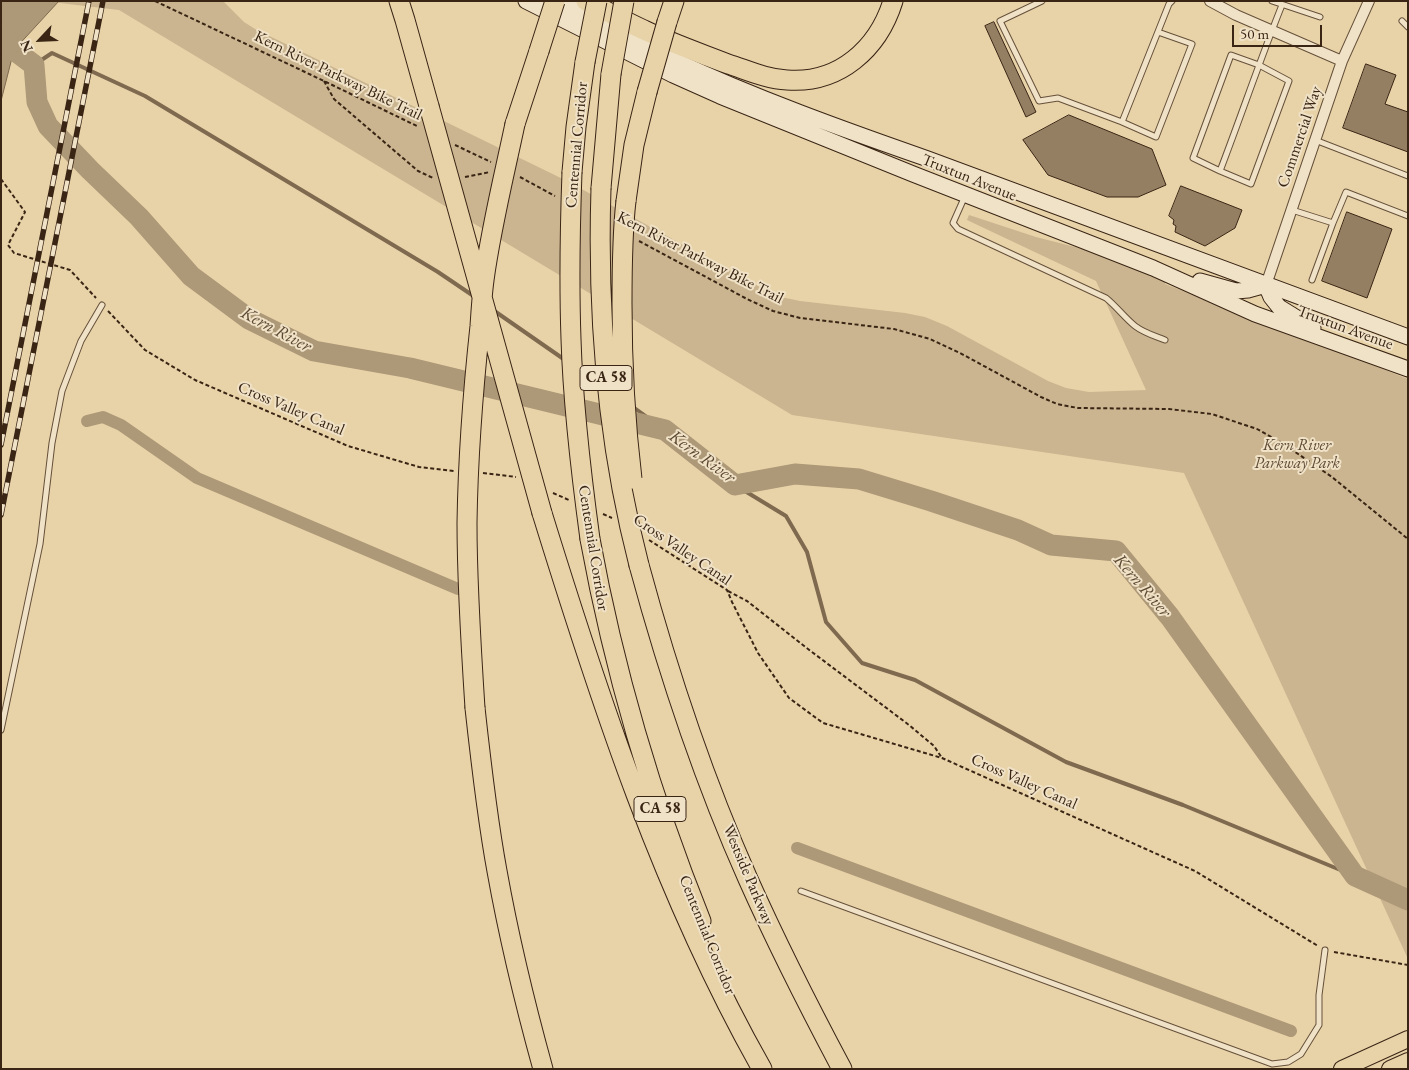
<!DOCTYPE html>
<style>
body{margin:0}
#map{position:relative;width:1409px;height:1070px;overflow:hidden;background:#e8d3a9;font-family:"EB Garamond",serif}
canvas{display:block}
.frame{position:absolute;inset:0;border:2px solid #3a2515;pointer-events:none}
.north{position:absolute;left:15px;top:15px;width:50px;height:50px;-webkit-text-stroke:4px #f0e2c7;paint-order:stroke;rotate:245deg;font-size:14px;font-weight:700;line-height:20px;text-align:center;color:#3a2515}
.north::after{content:'';display:block;margin:auto;width:18px;height:22px;background:#3a2515;clip-path:polygon(50% 0,100% 100%,50% 72%,0 100%)}
.scale{position:absolute;left:1232px;top:25px;width:90px;height:22px;box-sizing:border-box;border:2px solid #3a2515;border-top:0;padding-left:6px;font-size:15px;line-height:18px;white-space:nowrap;color:#3a2515;-webkit-text-stroke:4px #f0e2c7;paint-order:stroke}
</style>
<div id="map">
<canvas width="1409" height="1070"></canvas>
<div class="frame"></div>
<div class="north">N</div>
<div class="scale">50 m</div>
</div>
<script>
const ctx = document.querySelector('canvas').getContext('2d');
ctx.lineJoin = 'round';
function paint(path, color) {
  ctx.fillStyle = color;
  ctx.fill(path, 'evenodd');
}
function trace(path, color, width, dash) {
  ctx.strokeStyle = color;
  ctx.lineWidth = width;
  ctx.lineCap = dash ? 'butt' : 'round';
  ctx.setLineDash(dash || []);
  ctx.stroke(path);
}
function label(font, color, halo, rows, align = 'center') {
  ctx.font = font + ' "EB Garamond",serif';
  ctx.lineWidth = 4;
  ctx.setLineDash([]);
  ctx.textBaseline = 'middle';
  ctx.strokeStyle = halo;
  ctx.fillStyle = color;
  for (const [text, x, y, turn = 0] of rows) {
    ctx.save();
    ctx.translate(x, y);
    ctx.rotate((+turn || 0) * Math.PI / 180);
    ctx.textAlign = isNaN(turn) ? turn : align;
    if (halo) ctx.strokeText(text, 0, 0);
    ctx.fillText(text, 0, 0);
    ctx.restore();
  }
}
const green = new Path2D(`
 M1 1H223L244 22 255 29 567 181 767 291 781 297 800 301 905 313 925 317 947 326 1048 381 1066 388 1089 392 1146 390 1096 281 967 220 969 215 1036 237 1083 249 1166 281 1165 284 1270 324 1408 379V959L1184 473 792 415 119 10 51 2Z`);
const water = new Path2D(`
 M1 1H59L14 50 1 101Z`);
const stream = new Path2D(`
 M34 65 52 53 145 96 438 272 475 297
 M493 310 565 360
 M579 370 600 384
 M633 407 665 430
 M735 485 786 516 807 552 826 622 862 663 915 680 1066 762 1183 805 1355 876`);
const canal = new Path2D(`
 M87 421 103 417 121 425 197 478 458 589
 M797 848 1291 1031`);
const river = new Path2D(`
 M1 33 14 50 34 65 37 102 48 126 90 170 139 217 191 276 249 319 314 351 410 368 665 430 735 485 795 474 859 479 931 501 1018 530 1051 545 1116 551 1170 617 1355 876 1408 900`);
const building = new Path2D(`
 M994 22 1036 112 1026 117 985 26Z
 M1366 64 1396 75 1385 104 1408 112V152L1343 128Z
 M1069 115 1152 149 1166 185 1138 197H1107L1048 175 1023 140Z
 M1181 186 1242 210 1235 228 1205 246 1175 232 1176 226 1173 224 1174 220 1169 216Z
 M1347 212 1392 229 1367 298 1322 281Z`);
const path = new Path2D(`
 M155 1 324 81 419 127
 M324 81 334 99 418 171 433 178
 M455 145 491 162
 M465 177 490 172
 M520 177 555 196
 M1 179 25 212 8 245 14 253 70 270 96 298
 M639 241 747 299 773 311 800 318 894 329 930 339 960 353 1041 397 1057 404 1078 408 1169 409 1212 414 1257 429 1282 443 1332 477 1408 539
 M108 311 145 350 195 380 348 446 419 467 454 471
 M483 473 516 477
 M553 493 569 500
 M603 514 612 518
 M649 540 727 590 732 602 758 653 789 698 823 723 942 758 1195 871 1318 946
 M728 591 747 601 808 649 909 725 934 746 942 758
 M1334 952 1408 965`);
const lane = new Path2D(`
 M1042 1 1000 21 1039 101 1058 98 1122 122
 M1272 1 1320 17
 M1402 21 1408 27
 M1158 32 1192 44 1156 137 1122 122 1169 4 1172 1
 M1315 140 1408 176
 M1220 171 1193 158 1231 55 1259 65 1289 81 1251 184 1220 171C1241 116 1260 60 1282 5
 M965 196 953 223 958 229 1106 298C1116 306 1125 318 1135 326 1144 333 1155 336 1165 340
 M1292 210 1333 223 1312 280
 M1333 223 1346 192 1408 216
 M1 730 40 544 52 443 62 391 81 341 102 305
 M801 891 1272 1064 1288 1062 1301 1054 1319 1025V995L1325 950`);
const street = new Path2D(`
 M1210 1 1236 15 1342 61
 M1266 285 1342 61 1369 1`);
const secondary = new Path2D(`
 M526 1 673 75 720 96 913 174 1153 268 1255 314 1408 369
 M559 1C597 21 635 43 674 60 756 98 842 129 928 159L1408 337
 M1200 281 1236 291 1248 290 1266 285
 M1266 285 1271 297 1279 307 1313 328`);
const primary = new Path2D(`
 M1342 1069 1408 1039
 M1390 1069 1408 1061`);
const highway = new Path2D(`
 M399 1 405 20 429 106
 M586 1C605 10 624 21 644 30 671 43 700 53 728 64 747 70 766 79 787 80 839 84 878 49 893 1
 M667 22 674 1
 M515 124 539 51
 M572 172 576 127 585 62
 M601 188 611 74
 M626 201 634 145 647 92
 M542 513C601 704 663 894 762 1069
 M590 539C614 670 651 797 701 921
 M639 565C668 672 703 778 748 879 777 944 809 1007 842 1069
 M475 708C481 763 487 817 497 871 509 938 525 1004 543 1069`);
const rail = new Path2D(`
 M1 445 89 1
 M1 515 103 1`);
const highwayBridge = new Path2D(`
 M539 51 555 1
 M585 62 597 1
 M611 74 624 1
 M647 92 667 22
 M429 106 542 513
 M572 172C570 228 569 283 571 339 573 406 581 473 590 539
 M601 188C597 315 607 442 639 565
 M626 201C622 235 622 270 622 304 622 363 625 421 632 479
 M475 708C471 647 467 585 467 523 468 457 473 391 480 326 481 311 482 295 484 280 491 228 504 176 515 124`);
const shields = [
 [606,378,52],
 [660,809,52]
];
const shieldNames = [
 ["CA 58",606,378],
 ["CA 58",660,809]
];
const streetNames = [
 ["Kern River Parkway Bike Trail",338,76,26],
 ["Commercial Way",1300,137,-71],
 ["Centennial Corridor",577,145,-85],
 ["Truxtun Avenue",969,178,22],
 ["Kern River Parkway Bike Trail",700,258,27],
 ["Truxtun Avenue",1345,328,20],
 ["Cross Valley Canal",291,409,23],
 ["Centennial Corridor",593,548,81],
 ["Cross Valley Canal",682,550,34],
 ["Cross Valley Canal",1024,782,24],
 ["Westside Parkway",748,875,67],
 ["Centennial Corridor",707,935,68]
];
const parkNames = [
 ["Kern River",1297,446],
 ["Parkway Park",1297,464]
];
const waterNames = [
 ["Kern River",276,330,28],
 ["Kern River",702,457,36],
 ["Kern River",1142,586,49]
];
paint(green, '#cab590');
paint(water, '#ad9877');
trace(water, '#7f6a50', 1);
trace(stream, '#7f6a50', 4);
trace(canal, '#ad9877', 12);
trace(river, '#ad9877', 21);
paint(building, '#947f62');
trace(building, '#3a2515', 1);
trace(lane, '#66503a', 7);
trace(street, '#66503a', 12);
trace(secondary, '#3a2515', 17);
trace(primary, '#3a2515', 18);
trace(highway, '#3a2515', 21);
trace(path, '#3a2515', 2, [4, 2.5]);
trace(lane, '#f0e2c7', 5);
trace(street, '#f0e2c7', 10);
trace(secondary, '#f0e2c7', 15);
trace(primary, '#e8d3a9', 16);
trace(highway, '#e8d3a9', 19);
trace(rail, '#3a2515', 5.5);
trace(rail, '#f0e2c7', 4, [11]);
trace(highwayBridge, '#3a2515', 21, []);
trace(highwayBridge, '#e8d3a9', 19);
for (const [x, y, w] of shields) {
  const box = new Path2D();
  box.roundRect(x - w / 2, y - 12.5, w, 25, 4);
  ctx.fillStyle = '#f0e2c7';
  ctx.fill(box);
  trace(box, '#3a2515', 1);
}
label('bold 15px', '#3a2515', null, shieldNames);
label('16px', '#3a2515', '#f0e2c7', streetNames);
label('italic 16px', '#5e4934', '#f0e2c7', parkNames);
label('italic 18px', '#5c4832', '#f0e2c7', waterNames);
</script>
